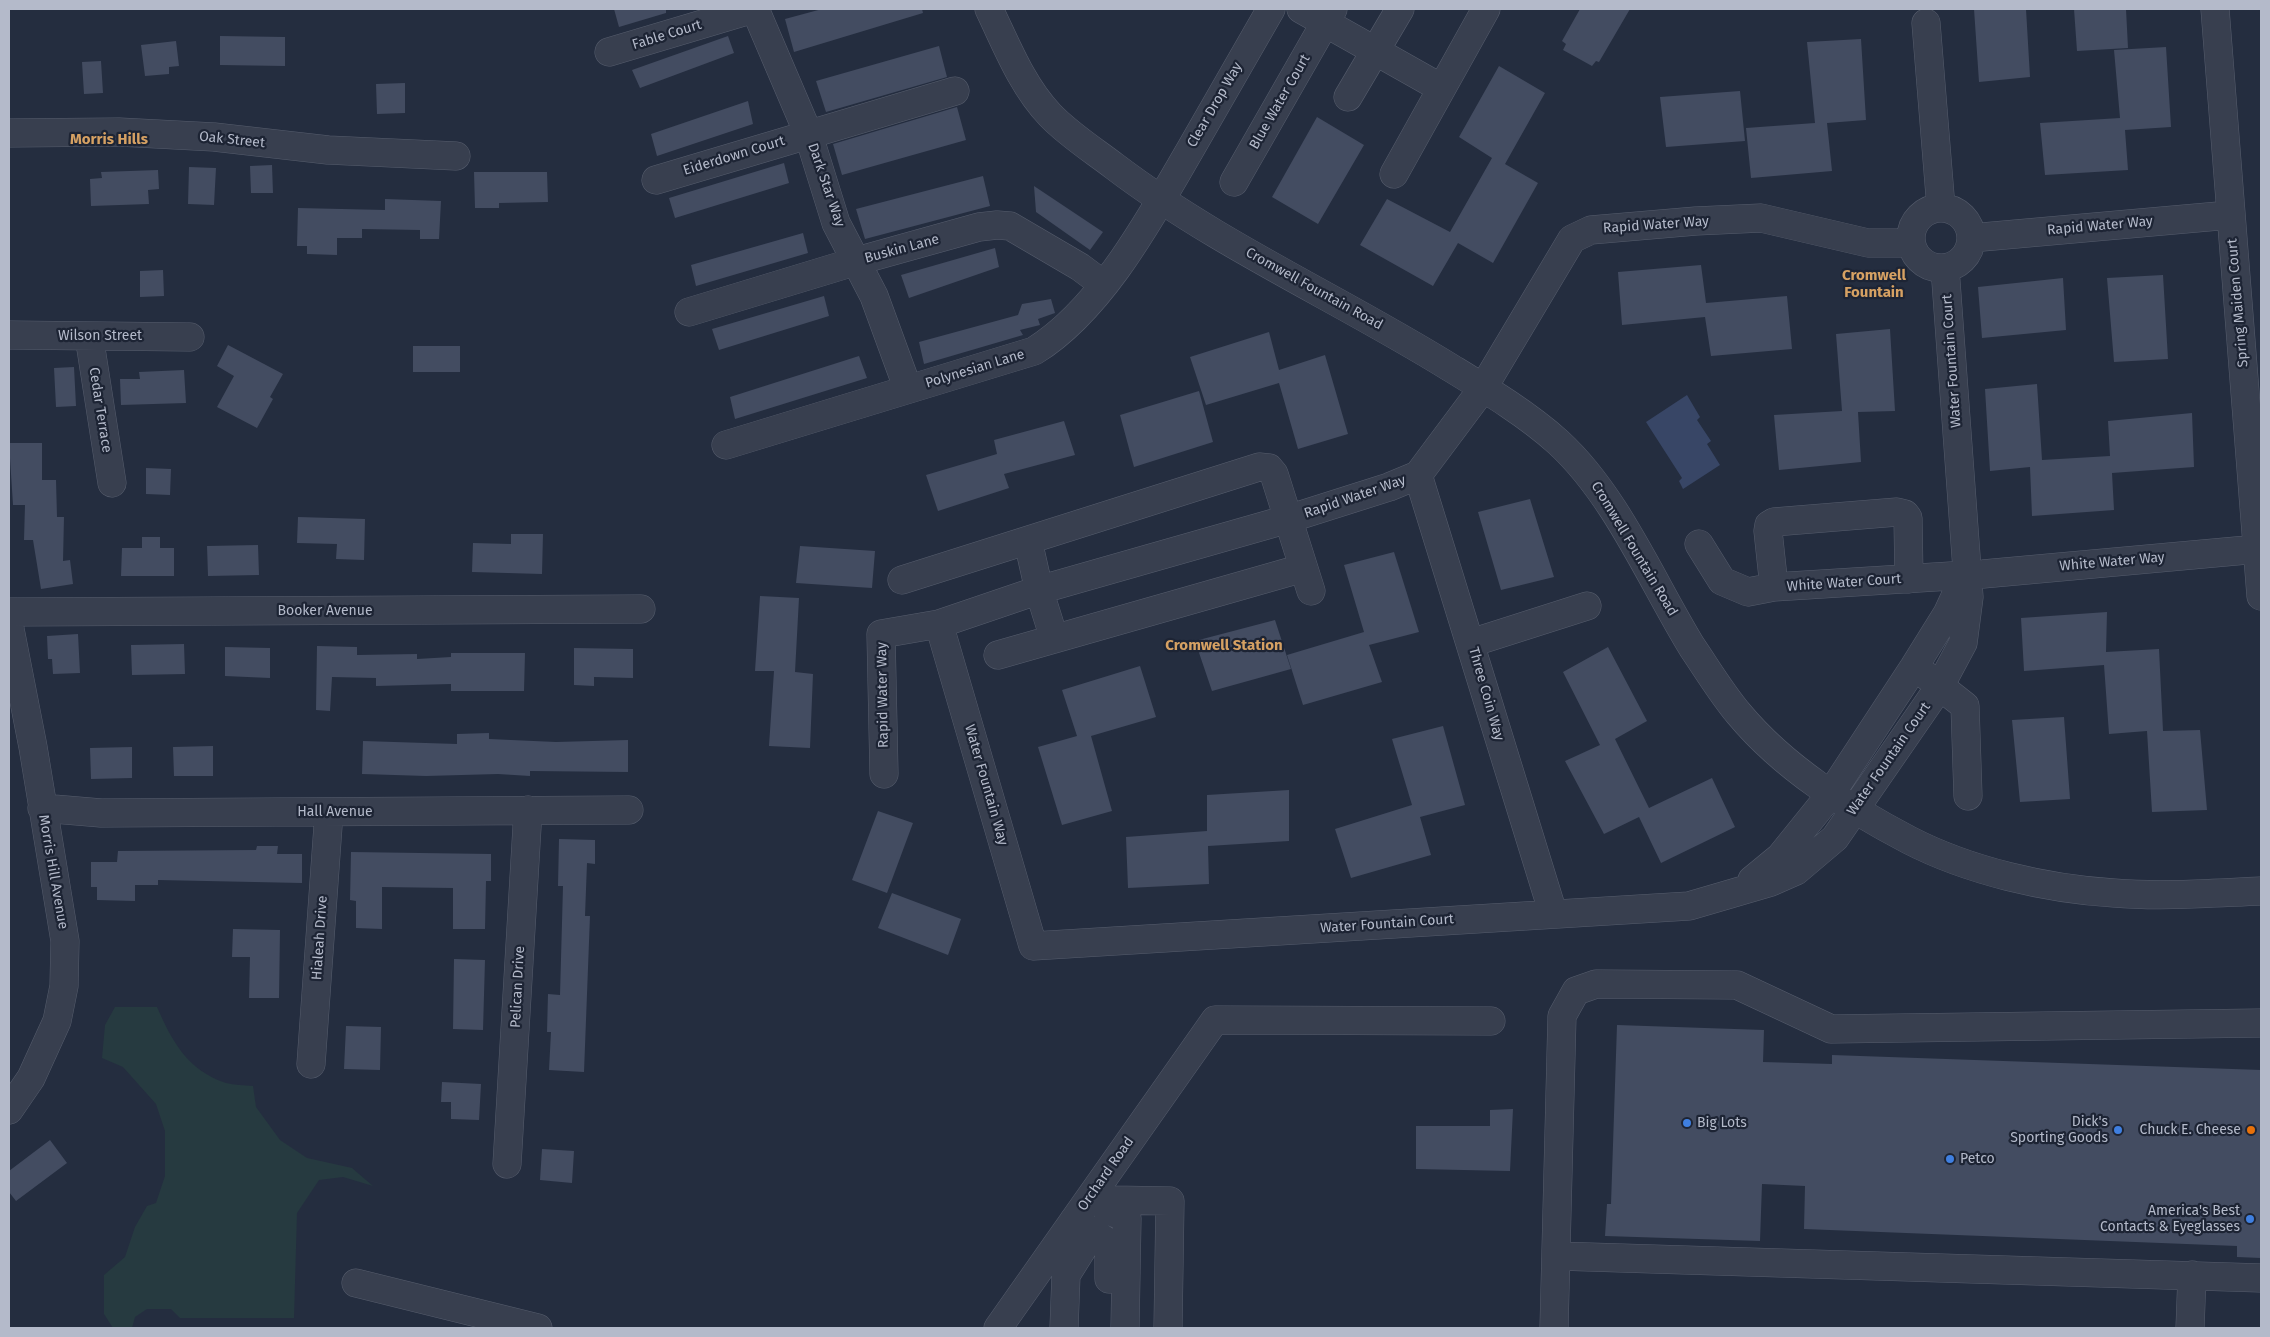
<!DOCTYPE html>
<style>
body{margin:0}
#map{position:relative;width:2270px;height:1337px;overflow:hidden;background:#242d3f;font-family:"Fira Sans",sans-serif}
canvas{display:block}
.frame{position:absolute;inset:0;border:10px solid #b4baca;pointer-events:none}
</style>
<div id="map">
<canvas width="2270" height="1337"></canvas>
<div class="frame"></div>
</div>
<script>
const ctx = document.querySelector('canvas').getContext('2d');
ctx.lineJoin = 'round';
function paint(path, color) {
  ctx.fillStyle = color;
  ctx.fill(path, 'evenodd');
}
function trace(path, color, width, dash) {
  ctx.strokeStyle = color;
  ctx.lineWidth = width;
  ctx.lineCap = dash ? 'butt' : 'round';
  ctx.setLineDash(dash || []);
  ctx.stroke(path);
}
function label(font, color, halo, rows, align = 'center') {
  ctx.font = font + ' "Fira Sans",sans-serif';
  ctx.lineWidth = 4.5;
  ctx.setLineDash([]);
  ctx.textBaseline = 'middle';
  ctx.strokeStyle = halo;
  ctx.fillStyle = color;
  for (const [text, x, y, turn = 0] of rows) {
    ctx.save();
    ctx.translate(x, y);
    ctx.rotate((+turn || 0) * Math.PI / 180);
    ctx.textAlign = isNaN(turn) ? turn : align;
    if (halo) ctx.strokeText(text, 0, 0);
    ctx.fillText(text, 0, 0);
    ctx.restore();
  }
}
const green = new Path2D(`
 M115 1007H157C172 1041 187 1070 226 1083 234 1085 244 1085 253 1086L256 1107 280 1140 307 1158 352 1168 373 1186 343 1177 319 1180 297 1213 294 1318H180L171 1309H147L135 1317 132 1328H113L104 1314V1275L125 1257 135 1227 147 1206 156 1203 165 1176V1131L156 1104 123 1067 102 1058 105 1025Z`);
const water = new Path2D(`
 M1687 395 1700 417 1697 420 1711 441 1707 444 1720 465 1683 489 1679 481 1682 478 1646 422Z`);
const building = new Path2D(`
 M614 9H666V13L619 27Z
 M822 9H922L923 13 794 52 785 19Z
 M1580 9H1630L1599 62 1596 61 1592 66 1563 50 1566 44 1562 41Z
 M1974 9H2026L2030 77 1979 82Z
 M2074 9H2126L2128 48 2077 51Z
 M220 36 285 37V66L220 65Z
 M728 36 734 53 640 88 632 70Z
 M1861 39 1866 120 1827 123 1832 171 1751 178 1746 128 1815 123 1807 42Z
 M176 41 179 66 169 67V74L145 76 141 45Z
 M939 46 947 77 826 112 816 81Z
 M2166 47 2171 127 2125 130 2128 170 2045 175 2040 123 2120 118 2114 50Z
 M101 61 103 93 84 94 82 62Z
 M1499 66 1545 93 1505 164 1538 183 1493 263 1458 243 1433 286 1360 245 1387 199 1450 232 1492 158 1459 137Z
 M405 83V113L377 114 376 84Z
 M1740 91 1745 141 1666 147 1660 97Z
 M748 101 753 124 657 156 651 134Z
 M957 107 966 140 842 175 833 144Z
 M1317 117 1364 145 1318 224 1272 197Z
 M784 163 789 183 675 218 669 198Z
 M272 165 273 193H251L250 166Z
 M189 167 216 168 214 205 188 204Z
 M158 170 159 189 148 190 149 204 91 206 90 179 102 178 101 172Z
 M474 172H547L548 202 499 203V208H475Z
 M983 176 990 206 865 239 856 209Z
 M1034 186 1103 232 1090 250 1036 212Z
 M385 199 441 201 439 239H420V230L362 229V238H337V255L307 254V246H297L298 208 385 210Z
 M803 233 808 253 696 286 691 265Z
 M995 248 999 267 909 298 901 275Z
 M1701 265 1706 303 1787 296 1792 349 1711 356 1705 317 1622 325 1618 272Z
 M163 270 164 296 140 297V271Z
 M2163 275 2168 359 2114 362 2107 278Z
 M2063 278 2066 330 1982 338 1978 287Z
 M824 296 829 316 719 350 712 329Z
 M1051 299 1055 313 1038 319 1040 325 1020 330 1023 335 924 364 919 342 1018 315 1022 304Z
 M1890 329 1895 411 1858 412 1861 462 1779 470 1774 415 1842 411 1836 334Z
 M1269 332 1279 370 1325 355 1348 434 1298 449 1279 383 1206 405 1190 357Z
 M228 345 283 374 270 397 273 399 257 428 217 407 234 376 217 366Z
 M413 346H460V372H413Z
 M859 356 867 378 735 419 730 397Z
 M74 367 76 406 56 407 54 368Z
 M184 370 186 403 121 405 120 379H140L139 372Z
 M2037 384 2042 460 2110 456 2108 421 2192 413 2194 467 2112 473 2114 510 2032 516 2030 467 1990 471 1985 389Z
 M1199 391 1213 442 1134 467 1120 415Z
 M1064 421 1075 455 1004 474 1009 488 938 511 926 475 997 454 994 440Z
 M9 443H42V480H56L57 517H64L63 561 70 560 73 584 41 589 33 540H24L25 505H13Z
 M146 468 171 469 170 495 146 494Z
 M1530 499 1554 577 1501 590 1478 512Z
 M298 517 365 519 364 560 336 559 337 544 297 543Z
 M511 534H543L542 574 472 572 473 543 511 544Z
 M142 537H160V548H174V576H121L122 548H142Z
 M258 545 259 575 208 576 207 546Z
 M800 546 875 551 872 588 796 583Z
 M1394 552 1419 632 1369 645 1382 682 1303 705 1287 655 1364 632 1344 565Z
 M760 596 799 598 795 672 813 674 810 748 769 746 774 671H755Z
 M2107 612 2106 652 2159 649 2163 731 2200 730 2207 810 2152 812 2147 731 2109 734 2104 665 2024 671 2021 618Z
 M1275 620 1291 669 1212 691 1195 641Z
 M78 634 80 673 53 674 52 659H48L47 636Z
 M184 644 185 674 132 675 131 645Z
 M317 646 357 647V655L417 654V659L451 657V653H525L524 691H451V684L376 686V678L332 677 330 711 316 710Z
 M225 647 270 648V678L225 676Z
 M1608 647 1647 721 1615 739 1649 808 1712 778 1735 827 1661 863 1639 817 1604 834 1565 761 1600 745 1563 672Z
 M574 648 633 649V678L594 677V686L574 685Z
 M1140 666 1156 717 1091 736 1112 811 1062 825 1038 747 1077 736 1062 690Z
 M2064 717 2070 799 2020 802 2012 720Z
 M1443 726 1465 805 1420 817 1431 855 1351 878 1335 829 1412 805 1392 739Z
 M489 733V739L556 742 628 740V772L530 771V776L498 774 426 776 362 774 363 741 457 744V734Z
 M213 746V776H174L173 747Z
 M132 747V778L91 779 90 748Z
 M1289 790V841L1208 846 1209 884 1128 888 1126 837 1207 831V795Z
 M878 811 913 823 887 893 852 880Z
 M559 839 595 840V864L587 863 585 916H590L584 1072 549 1070 551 1032H547L548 994 560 995 563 886H558Z
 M257 846H278L277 854H302V883L158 880V885H135V901L97 900V887H91V862H117L118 851 256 850Z
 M351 852 491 854V881H486L485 929H453V888L382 887V929L356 928V901L350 900Z
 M892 893 961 919 948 955 878 928Z
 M233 929 280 930 279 998H249L250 957H232Z
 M454 959 485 960 483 1030 453 1029Z
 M1617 1025 1764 1030 1763 1062 1832 1064V1055L2261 1070V1258L2237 1257V1246L1804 1229 1805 1186 1762 1184 1760 1241 1605 1236 1607 1204H1611Z
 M346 1026 381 1027 380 1070 344 1069Z
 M442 1082 481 1084 479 1120 451 1119V1102H441Z
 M1513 1109 1510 1171 1416 1169V1126H1490V1110Z
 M50 1140 67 1163 16 1201 9 1192V1171Z
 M542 1149 574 1151 572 1183 540 1180Z`);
const minor = new Path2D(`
 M755 9 808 133 836 223 874 296 908 389
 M989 9C1006 44 1022 86 1050 115 1068 134 1093 150 1114 166 1218 245 1340 299 1451 368 1487 390 1527 414 1558 442 1616 495 1651 580 1692 647 1707 669 1722 694 1739 714 1784 768 1848 808 1909 840 1969 871 2047 889 2114 893 2163 897 2212 893 2261 891
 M1301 9 1441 88
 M2215 9 2261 596
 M1926 23 1941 208
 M609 52 753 9
 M1348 97 1400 9
 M9 133 119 132 214 137 328 150 456 156
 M1394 174 1486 9
 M656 180 955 91
 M1234 182 1333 9
 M1911 238a30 30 0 1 1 60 0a30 30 0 1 1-60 0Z
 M1971 238 2230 215
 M689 312 857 261 979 227 997 225 1010 226 1080 267 1104 285
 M9 335 190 337
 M89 336 112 483
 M726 445 1034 351C1101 310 1151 217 1190 150 1217 103 1244 56 1271 9
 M1418 475 1553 913
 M1028 541 1039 590 1054 638
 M1699 544 1722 581 1748 592 1774 587 1983 574 2258 549
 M902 580 1259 467 1269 468 1274 474 1311 591
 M1774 587 1768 531 1769 525 1774 522 1897 512 1905 514 1908 518 1909 579
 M9 612 641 609
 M9 624 33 747 65 941 64 986 57 1021 31 1078 9 1110
 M939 624 1033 946 1689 906 1771 882 1796 871 1835 838 1940 686 1963 643 1969 597 1945 268
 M1471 643 1587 606
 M998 655 1303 568
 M1927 676 1965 706 1968 796
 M884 774 881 634 939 624 1039 590 1288 519 1389 487 1418 475 1483 388 1572 239 1591 230 1696 221 1761 218 1868 243H1911
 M42 808 101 813 629 810
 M1752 880 1780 857 1830 795 1914 667 1947 614 1965 575
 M311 1064 329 812
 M507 1164 528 810
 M1099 1199 1104 1202 1107 1210 1127 1218 1125 1328
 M1104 1202 1112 1200 1170 1201 1168 1328
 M1074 1220 1109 1243V1279
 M1557 1256 2261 1278
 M356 1283 538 1328
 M998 1328 1215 1020 1491 1021
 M1064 1328 1066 1275 1093 1232
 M1554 1328 1562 1016 1576 991 1596 984 1737 985 1831 1029 2261 1023
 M2190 1328 2192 1275`);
const markers = [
 [1687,1123,5,"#3f7fe0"],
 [2118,1130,5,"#3f7fe0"],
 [2251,1130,5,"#e8710a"],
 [1950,1159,5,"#3f7fe0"],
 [2250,1219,5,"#3f7fe0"]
];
const streetNames = [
 ["Fable Court",667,35,-17],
 ["Blue Water Court",1280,102,-60],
 ["Clear Drop Way",1215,105,-60],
 ["Oak Street",232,140,6],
 ["Eiderdown Court",734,156,-17],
 ["Dark Star Way",826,185,71],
 ["Rapid Water Way",1656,225,-4],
 ["Rapid Water Way",2100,226,-5],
 ["Buskin Lane",902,249,-15],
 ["Cromwell Fountain Road",1314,289,29],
 ["Spring Maiden Court",2238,303,-95],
 ["Wilson Street",100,336],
 ["Water Fountain Court",1952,361,-94],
 ["Polynesian Lane",975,369,-17],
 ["Cedar Terrace",100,410,81],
 ["Rapid Water Way",1355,497,-19],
 ["Cromwell Fountain Road",1634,549,59],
 ["White Water Way",2112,562,-5],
 ["White Water Court",1844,583,-4],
 ["Booker Avenue",325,611],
 ["Three Coin Way",1486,694,74],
 ["Rapid Water Way",883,695,-91],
 ["Water Fountain Court",1889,759,-55],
 ["Water Fountain Way",986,785,74],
 ["Hall Avenue",335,812],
 ["Morris Hill Avenue",53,872,80],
 ["Water Fountain Court",1387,924,-4],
 ["Hialeah Drive",320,938,-86],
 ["Pelican Drive",518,987,-87],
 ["Orchard Road",1106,1174,-55]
];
const poiNames = [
 ["Dick's",2108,1122],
 ["Sporting Goods",2108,1138],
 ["Big Lots",1697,1123,"left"],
 ["Chuck E. Cheese",2241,1130],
 ["Petco",1960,1159,"left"],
 ["America's Best",2240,1211],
 ["Contacts & Eyeglasses",2240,1227]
];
const neighbourhoodNames = [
 ["Morris Hills",109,140],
 ["Cromwell",1874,276],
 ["Fountain",1874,293],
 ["Cromwell Station",1224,646]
];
paint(green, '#263a40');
paint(water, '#384666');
paint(building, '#434c61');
trace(minor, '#565d6d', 29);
trace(minor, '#383f4f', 28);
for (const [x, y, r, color] of markers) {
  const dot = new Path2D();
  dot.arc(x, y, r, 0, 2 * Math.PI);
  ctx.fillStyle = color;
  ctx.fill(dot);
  trace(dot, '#1d2434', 2);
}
label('14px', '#b4baca', '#1d2434', streetNames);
label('14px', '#b4baca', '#1d2434', poiNames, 'right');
label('bold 15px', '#d6a163', '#1d2434', neighbourhoodNames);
</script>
